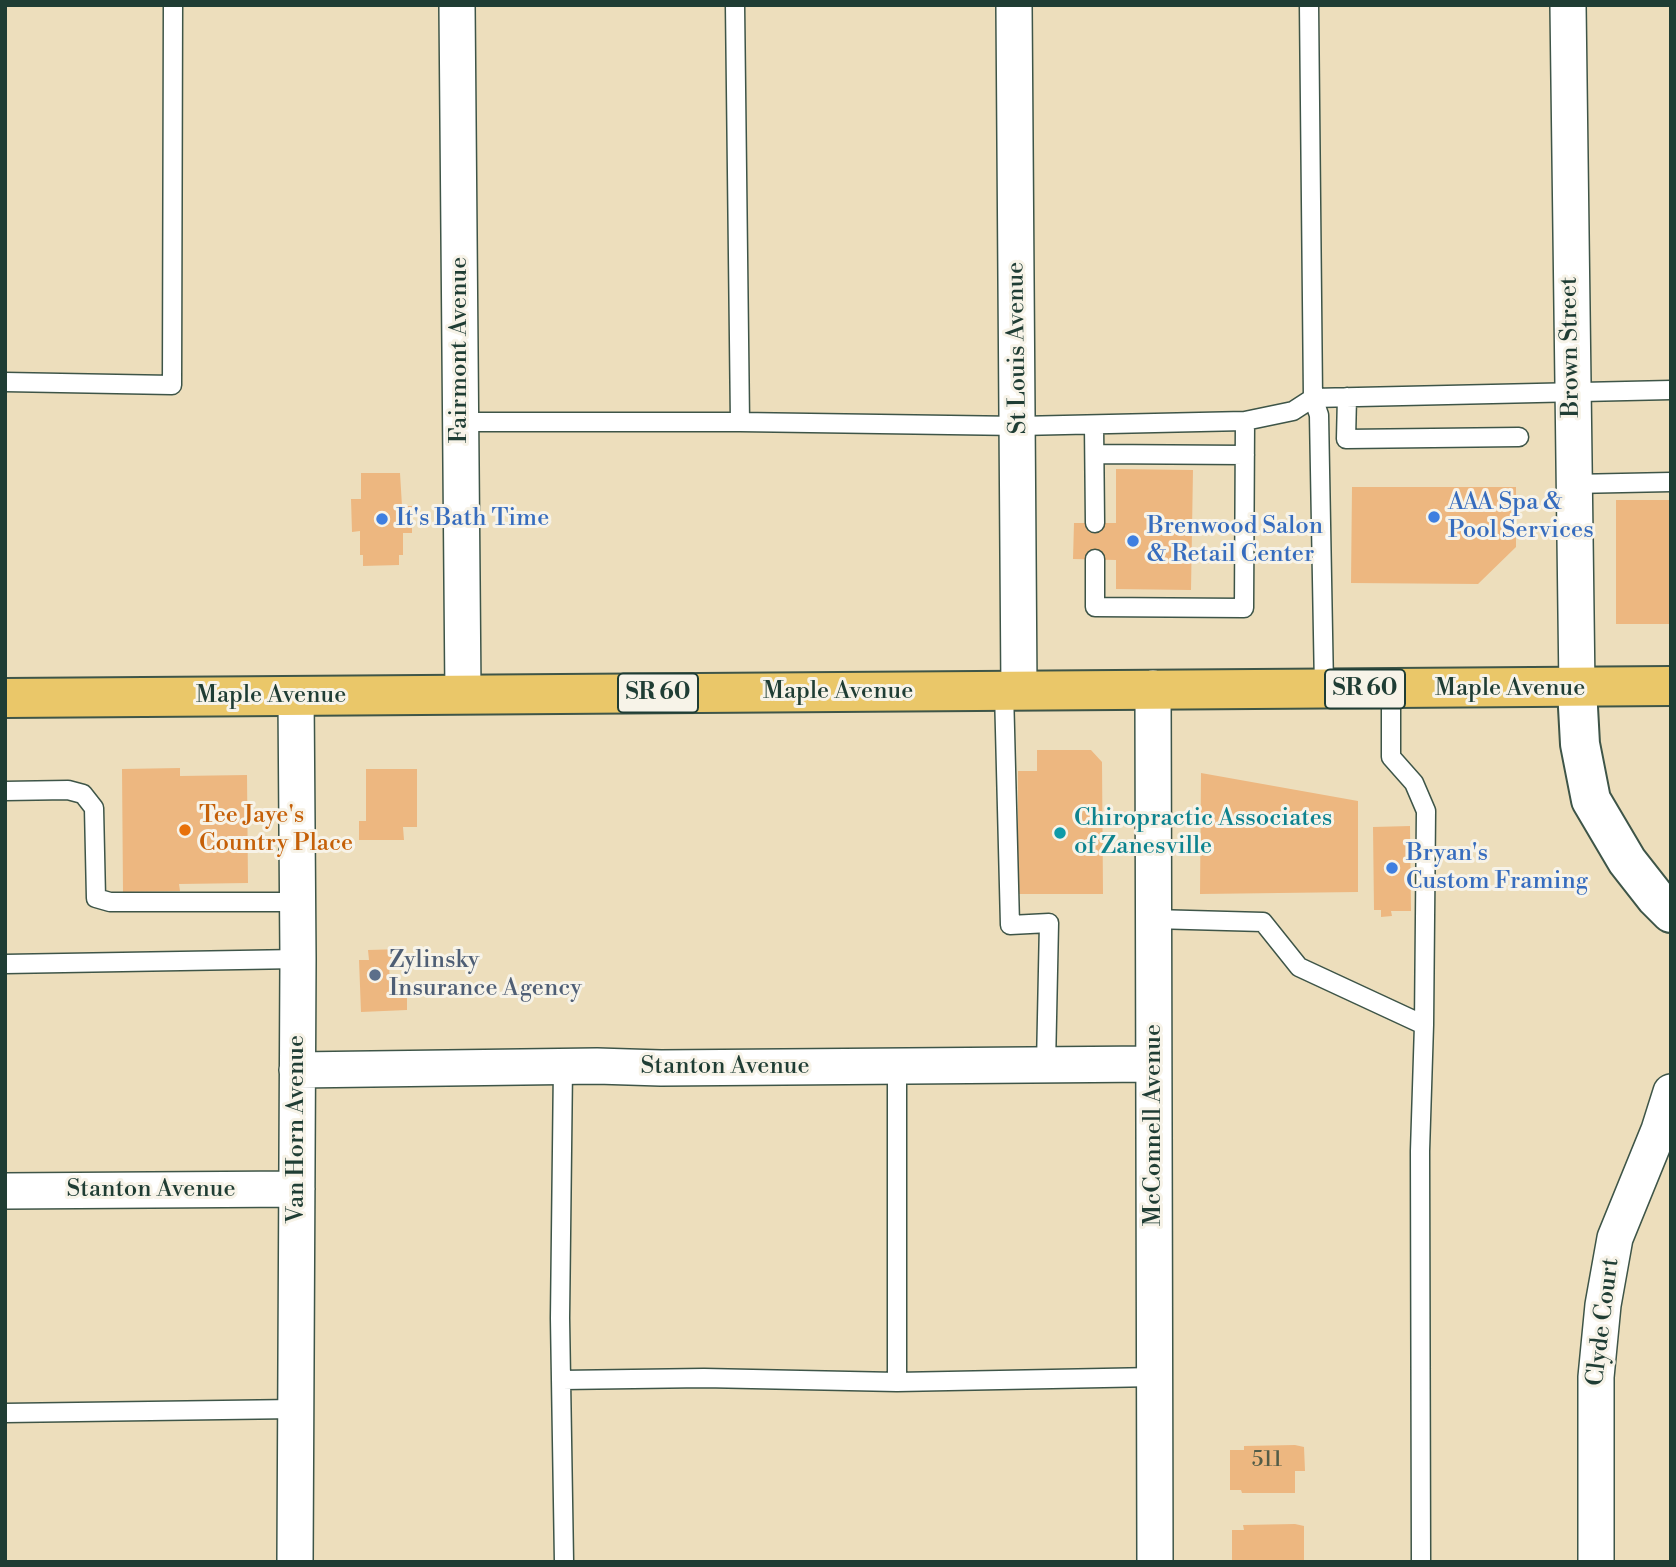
<!DOCTYPE html>
<style>
body{margin:0}
#map{position:relative;width:1676px;height:1567px;overflow:hidden;background:#eddebc;font-family:"Libre Bodoni",serif}
canvas{display:block}
.frame{position:absolute;inset:0;border:7px solid #1f3d34;pointer-events:none}
</style>
<div id="map">
<canvas width="1676" height="1567"></canvas>
<div class="frame"></div>
</div>
<script>
const ctx = document.querySelector('canvas').getContext('2d');
ctx.lineJoin = 'round';
function paint(path, color) {
  ctx.fillStyle = color;
  ctx.fill(path, 'evenodd');
}
function trace(path, color, width, dash) {
  ctx.strokeStyle = color;
  ctx.lineWidth = width;
  ctx.lineCap = dash ? 'butt' : 'round';
  ctx.setLineDash(dash || []);
  ctx.stroke(path);
}
function label(font, color, halo, rows, align = 'center') {
  ctx.font = font + ' "Libre Bodoni",serif';
  ctx.lineWidth = 6;
  ctx.setLineDash([]);
  ctx.textBaseline = 'middle';
  ctx.strokeStyle = halo;
  ctx.fillStyle = color;
  for (const [text, x, y, turn = 0] of rows) {
    ctx.save();
    ctx.translate(x, y);
    ctx.rotate((+turn || 0) * Math.PI / 180);
    ctx.textAlign = isNaN(turn) ? turn : align;
    if (halo) ctx.strokeText(text, 0, 0);
    ctx.fillText(text, 0, 0);
    ctx.restore();
  }
}
const building = new Path2D(`
 M1116 469 1193 470 1191 590 1116 589V560L1073 559 1074 523H1116Z
 M361 473H400L402 506H412V533H403V555H399V565L363 566V555H360V531L352 532 351 499H361Z
 M1352 487H1516V547L1478 584 1351 583Z
 M1616 500H1671V624H1616Z
 M1037 750H1091L1102 762 1103 894H1018V771H1037Z
 M180 768V776L247 775 248 883 179 884 180 891 123 892 122 769Z
 M366 769H417V827H403L404 840H359V821H366Z
 M1201 773 1358 801V892L1200 894Z
 M1410 826 1411 911H1391L1392 916 1381 917V910H1374L1373 827Z
 M403 949 404 962H389L390 989 407 988V1010L361 1012 359 960H369L368 950Z
 M1295 1445 1304 1447 1305 1471H1295V1493H1242L1241 1490H1230V1450H1244V1446Z
 M1295 1524 1304 1526V1562H1232V1530H1244L1243 1525Z`);
const service = new Path2D(`
 M735 5 740 422
 M1309 5 1313 398 1319 415 1324 688
 M5 382 172 385 173 5
 M1347 397 1346 439 1519 437
 M460 422H740L1019 426 1245 421 1293 411 1313 398 1671 390
 M1094 425 1095 523
 M1095 454 1245 455
 M1573 484 1671 482
 M1095 559V607L1244 608 1245 421
 M1391 689V757L1414 783 1426 811 1424 1025 1420 1151 1421 1562
 M1004 691 1010 925 1049 923 1046 1065
 M5 791 68 790 83 794 94 808 96 898 110 902H298
 M1153 919 1263 922 1299 967 1424 1025
 M5 964 298 959
 M563 1066 560 1318 564 1562
 M897 1066V1382
 M562 1380 704 1378 897 1382 1155 1377
 M5 1413 295 1409`);
const minor = new Path2D(`
 M457 5 463 694
 M1014 5 1019 690
 M1568 5 1577 689
 M1153 688 1155 1562
 M297 1070 597 1066 661 1068 1153 1064
 M5 1191 297 1189
 M295 1562 298 959 296 696
 M1596 1562V1377L1603 1305 1615 1238 1659 1130 1671 1092`);
const tertiary = new Path2D(`
 M1577 689 1580 744 1591 800 1627 861 1656 898 1671 913`);
const primary = new Path2D(`
 M5 698 1671 686`);
const markers = [
 [1434,517,7,"#3f7fe0"],
 [382,519,7,"#3f7fe0"],
 [1133,541,7,"#3f7fe0"],
 [185,830,7,"#e8710a"],
 [1060,833,7,"#0f9aa8"],
 [1392,868,7,"#3f7fe0"],
 [375,975,7,"#5c6f8a"]
];
const numberNames = [
 ["511",1267,1461]
];
const shields = [
 [1365,689,80],
 [658,693,80]
];
const shieldNames = [
 ["SR 60",1365,689],
 ["SR 60",658,693]
];
const streetNames = [
 ["Brown Street",1571,347,-91],
 ["St Louis Avenue",1018,348,-91],
 ["Fairmont Avenue",460,350,-90],
 ["Maple Avenue",1510,689],
 ["Maple Avenue",838,692],
 ["Maple Avenue",271,696],
 ["Stanton Avenue",725,1067],
 ["McConnell Avenue",1154,1125,-90],
 ["Van Horn Avenue",297,1129,-90],
 ["Stanton Avenue",151,1190],
 ["Clyde Court",1604,1322,-83]
];
const shopNames = [
 ["AAA Spa &",1448,503],
 ["Pool Services",1448,531],
 ["It's Bath Time",396,519],
 ["Brenwood Salon",1147,527],
 ["& Retail Center",1147,555],
 ["Bryan's",1406,854],
 ["Custom Framing",1406,882]
];
const foodNames = [
 ["Tee Jaye's",199,816],
 ["Country Place",199,844]
];
const cultureNames = [
 ["Chiropractic Associates",1074,819],
 ["of Zanesville",1074,847]
];
const serviceNames = [
 ["Zylinsky",389,961],
 ["Insurance Agency",389,989]
];
paint(building, '#edb780');
trace(service, '#3e5548', 21);
trace(minor, '#3e5548', 38);
trace(tertiary, '#3e5548', 42);
trace(primary, '#3e5548', 42);
trace(service, '#fff', 18);
trace(minor, '#fff', 35);
trace(tertiary, '#fff', 38);
trace(primary, '#eac769', 38);
for (const [x, y, r, color] of markers) {
  const dot = new Path2D();
  dot.arc(x, y, r, 0, 2 * Math.PI);
  ctx.fillStyle = color;
  ctx.fill(dot);
  trace(dot, '#f7f3e8', 2.5);
}
label('21px', '#525c47', null, numberNames);
for (const [x, y, w] of shields) {
  const box = new Path2D();
  box.roundRect(x - w / 2, y - 19.5, w, 39, 5);
  ctx.fillStyle = '#f7f3e8';
  ctx.fill(box);
  trace(box, '#1f3d34', 2);
}
label('bold 23px', '#1f3d34', null, shieldNames);
label('24px', '#1f3d34', '#f7f3e8', streetNames);
label('24px', '#366cbe', '#f7f3e8', shopNames, 'left');
label('24px', '#c56008', '#f7f3e8', foodNames, 'left');
label('24px', '#0d838f', '#f7f3e8', cultureNames, 'left');
label('24px', '#4e5e75', '#f7f3e8', serviceNames, 'left');
</script>
